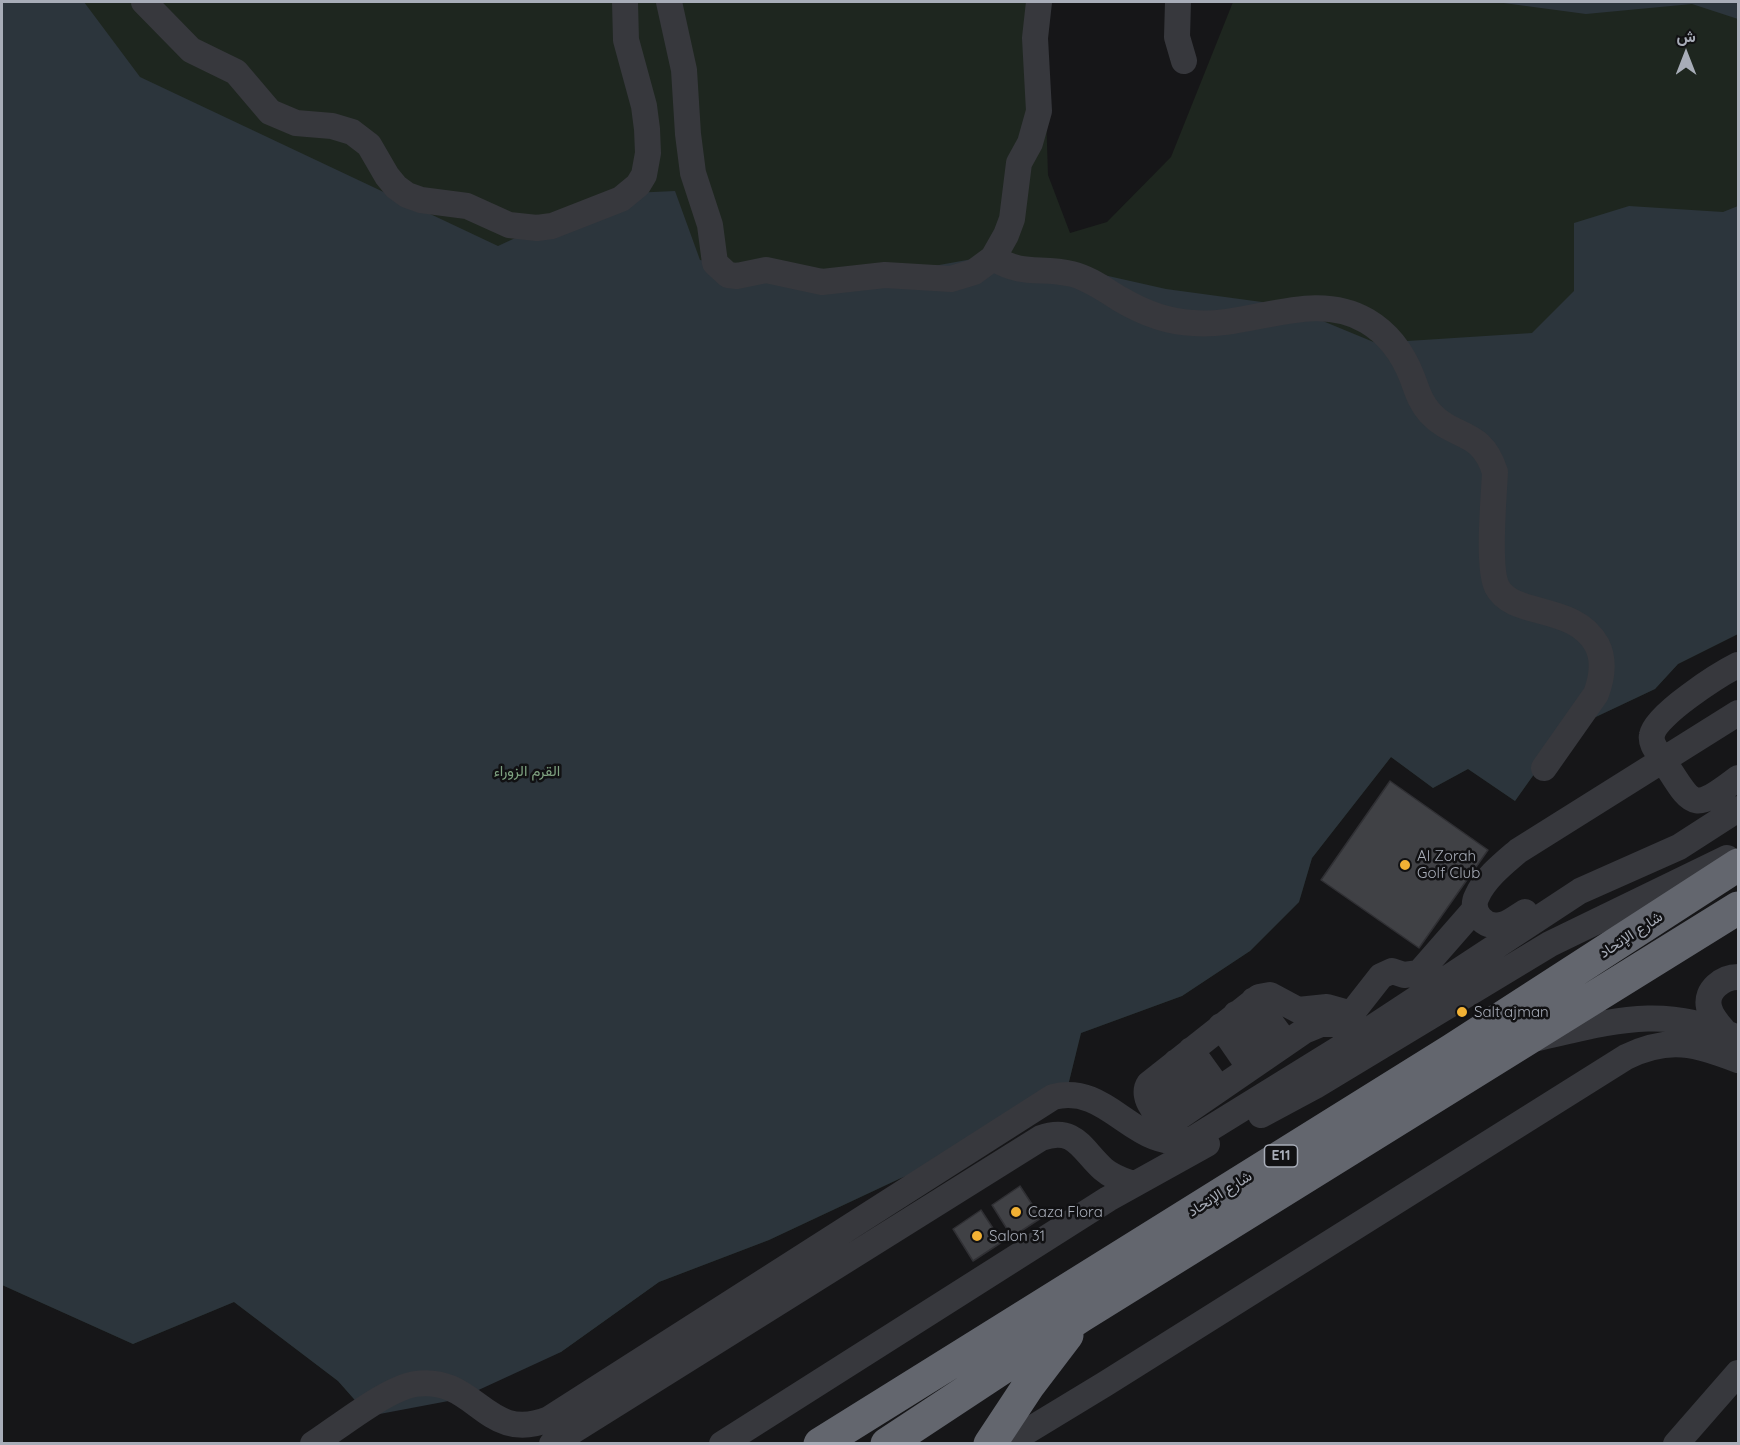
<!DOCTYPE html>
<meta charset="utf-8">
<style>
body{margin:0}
#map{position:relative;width:1740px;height:1445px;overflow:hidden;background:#161618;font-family:Quicksand,Vazirmatn,sans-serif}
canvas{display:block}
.frame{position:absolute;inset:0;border:3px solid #a8adb8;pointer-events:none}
.north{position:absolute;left:1656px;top:24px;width:60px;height:60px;-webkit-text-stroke:4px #111113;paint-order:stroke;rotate:0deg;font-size:16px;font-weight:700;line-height:24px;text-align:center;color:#a8adb8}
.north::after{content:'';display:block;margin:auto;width:21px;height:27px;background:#a8adb8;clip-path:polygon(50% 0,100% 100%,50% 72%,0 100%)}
</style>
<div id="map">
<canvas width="1740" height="1445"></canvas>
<div class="frame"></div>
<div class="north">ش</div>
</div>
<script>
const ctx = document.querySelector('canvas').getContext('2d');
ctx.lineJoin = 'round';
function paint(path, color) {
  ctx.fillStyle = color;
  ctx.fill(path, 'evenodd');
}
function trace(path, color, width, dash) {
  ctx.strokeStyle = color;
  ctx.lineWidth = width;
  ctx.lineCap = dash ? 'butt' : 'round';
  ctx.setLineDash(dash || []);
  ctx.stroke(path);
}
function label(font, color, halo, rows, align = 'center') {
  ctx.font = font + ' Quicksand,Vazirmatn,sans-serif';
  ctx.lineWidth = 5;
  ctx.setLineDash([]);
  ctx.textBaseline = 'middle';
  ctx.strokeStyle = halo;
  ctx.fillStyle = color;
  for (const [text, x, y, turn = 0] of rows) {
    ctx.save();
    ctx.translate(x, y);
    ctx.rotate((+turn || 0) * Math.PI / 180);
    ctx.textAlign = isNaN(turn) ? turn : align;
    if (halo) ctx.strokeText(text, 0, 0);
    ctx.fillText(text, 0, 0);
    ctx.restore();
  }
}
const green = new Path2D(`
 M2 2H1049L1044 50 1048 175 1070 233 1107 222 1171 157 1233 2H1738V634L1678 664 1655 689 1564 732 1515 801 1468 769 1433 788 1391 757 1312 858 1299 902 1250 951 1182 996 1081 1033 1064 1102 769 1240 659 1282 561 1352 369 1416 338 1381 234 1302 133 1344 2 1285Z`);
const water = new Path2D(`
 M2 2H84L140 77 498 246 610 194 675 191 700 260 861 279 1006 253 1166 289 1284 305 1376 343 1532 333 1574 291V223L1629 206 1723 212 1738 206V634L1678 664 1655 689 1564 732 1515 801 1468 769 1433 788 1391 757 1312 858 1299 902 1250 951 1182 996 1081 1033 1064 1102 994 1145 901 1178 769 1240 659 1282 561 1352 459 1399 369 1416 338 1381 234 1302 133 1344 2 1285Z
 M1496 2H1738V19L1692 4 1586 14Z`);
const building = new Path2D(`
 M1390 781 1488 850 1419 948 1321 880Z
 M1020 1186 1041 1218 1012 1237 992 1205Z
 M981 1210 1002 1242 973 1261 953 1229Z`);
const minor = new Path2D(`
 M144 2 191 50 236 72 270 112 296 123 332 126 352 132 369 145 387 176 396 187 407 195 421 200 467 206 509 225 537 228 552 226 621 199 638 185 644 175 648 153 647 129 644 106 626 40 625 2
 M669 2 684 70 688 134 693 173 710 225 715 263 728 275 737 276 766 270 822 282 885 275 951 279 974 272 993 258 1006 235 1012 219 1019 163 1030 143 1039 111 1035 38 1039 2
 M1178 2 1177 37 1184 61
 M993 258C1025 277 1040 266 1072 274 1089 278 1105 290 1120 299 1142 312 1167 322 1193 323 1251 328 1313 289 1367 321 1389 334 1403 354 1412 377 1417 390 1420 402 1430 413 1455 440 1481 428 1495 472 1494 497 1487 567 1497 587 1513 618 1574 603 1597 645 1605 661 1602 678 1596 694L1544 768
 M1738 713 1663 760C1693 806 1691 814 1738 778
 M1525 912C1518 916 1509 924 1501 925 1484 929 1469 911 1477 896 1485 878 1504 863 1518 851L1663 760C1658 752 1650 744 1652 735 1655 715 1720 674 1738 665
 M1254 1000 1286 1043
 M1236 1014 1266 1057
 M1342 1024H1321L1304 1031 1173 1121C1158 1121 1140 1097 1149 1084L1259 997 1270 995 1298 1010 1327 1007 1352 1014
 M1221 1026 1250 1068
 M1341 1027 1381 976 1392 971 1404 975 1419 973 1475 909
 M1725 1032C1719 1025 1711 1017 1709 1007 1705 990 1723 977 1738 977
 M1538 1038C1614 1021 1664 1004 1738 1038
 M1191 1050 1219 1089
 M1176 1062 1202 1101
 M1160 1075 1185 1113
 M1261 1115 1315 1086 1550 944 1727 858
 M313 1444C339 1427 386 1389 415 1384 477 1375 485 1445 549 1419L1053 1097C1110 1082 1135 1155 1193 1139L1358 1037 1580 891 1679 847 1738 809
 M552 1444 1041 1138C1075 1126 1081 1149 1103 1169 1112 1177 1122 1180 1133 1184
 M722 1444 1108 1199 1207 1144
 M1006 1444 1105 1384 1626 1057C1670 1036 1695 1044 1738 1060
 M1676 1444 1738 1373`);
const highway = new Path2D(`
 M820 1444 1452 1050 1738 865
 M887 1444 1081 1316 1738 908
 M990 1444 1029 1385 1067 1335`);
const markers = [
 [1405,865,6,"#f2b134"],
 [1462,1012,6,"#f2b134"],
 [1016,1212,6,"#f2b134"],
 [977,1236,6,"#f2b134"]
];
const shields = [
 [1281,1156,33]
];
const shieldNames = [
 ["E11",1281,1156]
];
const parkNames = [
 ["القرم الزوراء",527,771]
];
const poiNames = [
 ["Al Zorah",1417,856],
 ["Golf Club",1417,873],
 ["Salt ajman",1474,1012],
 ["Caza Flora",1028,1212],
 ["Salon 31",989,1236]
];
const streetNames = [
 ["شارع الإتحاد",1631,935,-33],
 ["شارع الإتحاد",1220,1194,-32]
];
paint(green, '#1e261f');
paint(water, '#2c353c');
paint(building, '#404145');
trace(building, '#303034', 1.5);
trace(minor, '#37383d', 26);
trace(highway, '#63666e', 33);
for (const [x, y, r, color] of markers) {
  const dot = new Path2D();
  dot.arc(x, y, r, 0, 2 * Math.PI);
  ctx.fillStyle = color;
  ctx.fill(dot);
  trace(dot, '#111113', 2);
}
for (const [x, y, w] of shields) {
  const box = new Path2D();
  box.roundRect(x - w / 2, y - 11, w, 22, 4.5);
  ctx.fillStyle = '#111113';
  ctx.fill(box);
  trace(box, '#a8adb8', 1.5);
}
label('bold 14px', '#a8adb8', null, shieldNames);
label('15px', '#7fa381', '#111113', parkNames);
label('15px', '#a8adb8', '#111113', poiNames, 'left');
label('15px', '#a8adb8', '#111113', streetNames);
</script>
